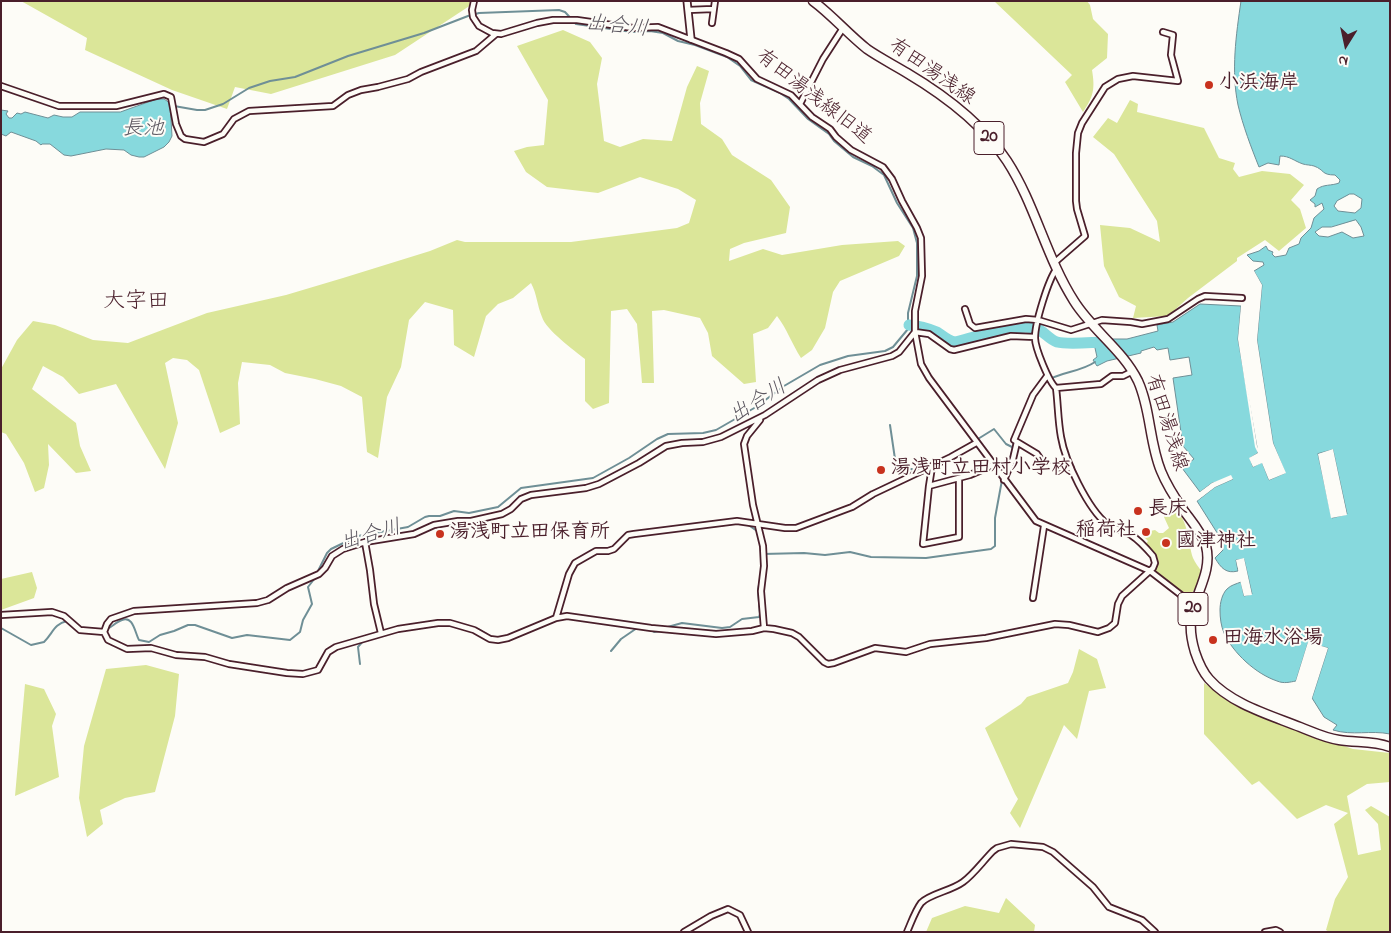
<!DOCTYPE html>
<meta charset="utf-8">
<style>
body{margin:0}
#map{position:relative;width:1391px;height:933px;overflow:hidden;background:#fdfcf7;font-family:"Indie Flower",sans-serif}
canvas{display:block}
.frame{position:absolute;inset:0;border:2px solid #4a1f2b;pointer-events:none}
.north{position:absolute;left:1321px;top:20px;width:50px;height:50px;-webkit-text-stroke:4px #fdfcf7;paint-order:stroke;rotate:190deg;font-size:14px;font-weight:700;line-height:20px;text-align:center;color:#4a1f2b}
.north::after{content:'';display:block;margin:auto;width:18px;height:22px;background:#4a1f2b;clip-path:polygon(50% 0,100% 100%,50% 72%,0 100%)}
</style>
<div id="map">
<canvas width="1391" height="933"></canvas>
<div class="frame"></div>
<div class="north">N</div>
</div>
<script>
const ctx = document.querySelector('canvas').getContext('2d');
ctx.lineJoin = 'round';
function paint(path, color) {
  ctx.fillStyle = color;
  ctx.fill(path, 'evenodd');
}
function trace(path, color, width, dash) {
  ctx.strokeStyle = color;
  ctx.lineWidth = width;
  ctx.lineCap = dash ? 'butt' : 'round';
  ctx.setLineDash(dash || []);
  ctx.stroke(path);
}
function label(font, color, halo, rows, align = 'center') {
  ctx.font = font + ' "Indie Flower","Klee One",sans-serif';
  ctx.lineWidth = 4;
  ctx.setLineDash([]);
  ctx.textBaseline = 'middle';
  ctx.strokeStyle = halo;
  ctx.fillStyle = color;
  for (const [text, x, y, turn = 0] of rows) {
    ctx.save();
    ctx.translate(x, y);
    ctx.rotate((+turn || 0) * Math.PI / 180);
    ctx.textAlign = isNaN(turn) ? turn : align;
    if (halo) ctx.strokeText(text, 0, 0);
    ctx.fillText(text, 0, 0);
    ctx.restore();
  }
}
const green = new Path2D(`
 M21 1H477L395 55 271 94 235 87 227 109 172 90 85 50 87 38Z
 M994 1H1087L1090 5 1093 19 1108 34 1107 58 1092 70C1095 88 1094 96 1083 112L1065 82 1072 75Z
 M563 30 590 42 602 58 597 84 604 141 620 147 643 139 672 141 687 87 697 66 709 71 700 103 701 124 722 139 732 155 771 180 790 207 786 233 744 243 730 249 729 261 763 249 782 255 842 245 898 241 905 246 899 256 840 281 833 292 825 328 812 350 801 358C792 344 787 329 777 316L768 328 753 334 756 382 744 384 712 356 708 333 700 318 664 310 652 311 654 383H642L637 324 627 309 611 311 609 403 593 409 585 401V359C574 350 546 330 542 317 537 305 537 294 531 283L513 298 498 304 486 316 474 357 454 345 453 310 425 302 409 320 401 367 387 397 378 458 367 452 362 397 341 386 315 379 285 373 270 365 242 362 238 383 240 424 220 433 199 370 187 360 173 358 165 363 178 423 165 469 116 384 79 394 63 377 43 366 32 389 76 423 80 446 91 471 76 473 48 444 49 465 44 488 35 492 24 463 6 434 1 432V369L17 340 33 321 55 325 93 340 128 343 207 313 286 295 343 278 430 251 457 240 465 242H571L677 228 689 223 696 200 678 189 640 177 598 193 547 187 526 172 514 151 527 147 544 145 548 100 517 46Z
 M1130 100 1138 104 1137 112 1204 128 1219 158 1235 163 1233 169 1239 177 1262 171 1290 174 1304 185 1291 200 1300 209 1306 228 1279 251 1265 240 1237 258V261L1188 298 1168 316 1133 318 1136 306 1119 297 1104 266 1100 225 1130 228 1160 242 1157 221 1114 154 1093 137 1108 118 1117 123Z
 M1168 511 1178 512C1189 525 1188 543 1193 558 1195 563 1199 567 1201 571L1198 584 1192 593 1183 592 1155 571C1161 559 1153 553 1145 545L1148 541 1144 537 1150 531 1155 530 1159 533H1163L1169 528 1164 517Z
 M32 572 37 588 34 598 1 610V579Z
 M1079 649 1097 659 1106 688 1089 691 1077 739 1064 725 1020 828 1010 813 1018 799 1015 794 985 728 1021 704 1027 697 1068 683 1073 672Z
 M146 665 179 674 175 716 155 792 125 798 100 810 103 824 87 837 79 798 84 746 106 669Z
 M1204 683 1242 709 1294 729 1353 749 1390 753V782L1367 784 1347 796 1358 855 1381 850 1378 824 1365 810 1371 806 1390 817V932H1329L1326 930 1335 899 1348 877 1334 824 1348 813 1326 805 1297 819 1259 781 1252 785 1204 734Z
 M25 684 44 689 56 714 52 726 59 777 15 796Z
 M1006 898 1035 925 1034 932H926L932 918 965 906 999 913Z`);
const water = new Path2D(`
 M1241 1H1390V734C1371 730 1352 736 1333 730L1337 725 1324 717 1312 698 1328 648 1308 643 1296 681C1290 682 1284 684 1277 681 1256 674 1233 653 1224 633 1221 626 1220 618 1220 610 1220 603 1222 594 1227 589 1231 585 1236 584 1241 582L1244 596 1252 594 1244 559 1236 560 1238 571C1226 574 1221 568 1215 558L1223 550 1221 539 1197 501 1215 487 1233 479 1212 483 1200 492 1182 468 1194 459 1183 446 1173 378 1192 375 1189 357 1170 360 1168 348 1157 350 1154 347 1141 351V353L1107 361 1097 366 1093 360 1097 357 1093 339H1127L1158 331 1157 325 1173 322 1200 304 1241 306 1238 339 1258 453 1250 458 1253 467 1262 462 1269 480 1285 473 1273 443 1257 340 1262 285 1254 271 1264 265 1263 262 1253 261 1247 255 1259 251 1266 246 1268 250 1273 252 1272 254 1275 257 1286 255 1289 248 1299 244 1301 238 1311 228 1314 218 1324 209 1322 203 1315 207V204L1310 200 1315 196 1317 189C1324 184 1331 186 1339 183L1340 180 1335 175C1321 175 1325 170 1314 166 1311 165 1306 165 1303 164 1294 161 1290 156 1280 156L1279 165 1268 163 1259 167C1251 147 1243 126 1238 105 1231 71 1236 35 1241 1ZM1350 194H1354L1362 199 1361 208 1355 213 1338 211 1334 206 1337 201ZM1356 220 1361 227 1364 236 1353 238 1342 232 1328 237 1319 236 1315 232 1322 227H1331ZM1333 450 1347 514 1332 518 1318 454Z
 M157 99H164L170 103 172 136 169 142 164 147 144 157H139L131 155 124 150 106 149 71 156 64 155 50 144H42L41 145 36 141 11 132 6 136 1 134V110L8 111 6 114 9 118H12L17 113 21 114 25 112 48 118 54 115 63 117H72L80 112H120Z`);
const pier = new Path2D(`
 M1253 269 1262 285 1257 340 1273 443 1286 473 1269 480 1262 463 1253 467 1249 458 1258 453 1255 447 1238 339 1241 306 1244 305 1240 339 1257 446 1260 453 1253 459 1255 463 1261 460 1264 461 1271 476 1282 471 1271 443 1254 340 1260 286 1252 272Z
 M1333 449 1347 515 1331 518 1318 454ZM1331 453 1344 513 1333 515 1321 456Z
 M1231 475 1233 479 1215 487 1194 503 1195 499 1215 485 1201 494H1198L1200 492 1212 483Z
 M1244 558 1252 595 1244 596 1240 580 1243 581 1246 593H1249L1242 561 1239 562 1241 571 1239 573 1236 560Z
 M1308 642 1328 648 1311 701 1310 697 1325 650 1310 646 1298 682 1295 684Z`);
const stream = new Path2D(`
 M174 106 197 110H205L223 104 249 88 270 81 295 77 348 56 424 33 468 16 479 13 559 10 565 12 576 24 632 32 650 31 663 33 678 41 695 45 727 57 740 66 751 80 780 93 789 99 808 119 829 134 834 141 853 157 872 166 884 175 897 203 913 228 917 243V276L908 313V329L893 347 885 351 848 356 820 365 784 386 756 407 716 430 703 433 668 434 657 439 629 458 593 478 521 488 498 507 469 513 454 511 440 516H429L425 517 408 527 358 536 331 549 327 553 317 573
 M1045 382C1060 371 1079 373 1095 362
 M890 425 895 459
 M965 447 994 429 1006 444 1012 447
 M911 469 917 471 943 458
 M1004 475 1010 460 1014 442
 M747 524 757 531
 M717 526 740 523
 M763 554 804 553 825 555 850 552 871 557 926 558 991 549 995 546V518L1002 480
 M412 625 443 620 454 622
 M1 628 31 645 44 642C53 633 54 624 67 621
 M475 628C482 630 486 635 492 637 507 641 542 621 556 615
 M664 628 682 623 722 628 730 627 742 619 759 617 760 614 758 590 761 575
 M107 629C112 627 116 622 122 620 133 615 135 633 139 640L149 642 160 635 174 631 188 625H195L232 638 247 635 290 640 300 632 303 620 312 604 308 587 315 578
 M649 629 654 632 660 631
 M611 651 621 639 637 628
 M360 664 358 647 363 641`);
const river = new Path2D(`
 M909 325C919 326 927 328 937 332 943 336 948 341 955 342 975 337 1014 324 1034 328 1044 330 1048 339 1057 342 1068 345 1094 342 1107 342`);
const minor = new Path2D(`
 M474 1 472 10 473 17 479 26 492 33 501 34 537 23 553 20H577L633 28 658 27 726 53 739 59 757 79 791 95 812 117 830 129 836 137 851 150 883 167 892 179 902 201 917 228 921 238 922 276 915 311V332L921 364 929 378 1036 521 1150 571 1194 605
 M688 10 713 9
 M712 23 715 1
 M1 86 59 106H116L164 94 171 97 176 124 181 136 185 139 204 142 223 134 234 119 249 111 333 106 348 95 361 90 378 87 408 79 421 72 476 51 496 34
 M800 104 823 59 843 28
 M1054 263 1085 236 1077 209 1076 201V153L1078 133 1082 123 1105 87 1118 79 1133 76 1178 81 1171 55 1173 35 1163 32
 M965 309 970 324 975 328 1026 319 1038 320 1071 330 1102 320 1131 322 1142 324 1168 319 1198 299 1205 296 1242 298
 M1035 337 1011 336 954 350 950 349 929 334 915 332 899 352 892 356 840 370 818 380 765 415 721 437 703 442 682 443 666 446 639 463 599 484 586 488 531 495 521 499 511 509 502 514 471 521H458L434 525 414 534 365 542 343 549 332 556 325 568 319 574 287 588 268 600 257 603 134 611 111 619 107 624 104 632 108 640 127 649 151 648 176 655 205 657 229 664 287 673 303 674 318 670 328 652 336 647 398 629 438 623H450L474 630 490 639 498 640 508 638 556 618 567 616 651 628 716 634 752 631 764 628 774 629 792 633 799 637 824 662 828 664 834 663 875 648 906 652 930 644 986 638 1055 624 1069 625 1098 632 1109 628 1115 623 1118 604 1122 596 1153 568 1155 563 1153 556C1147 549 1139 540 1131 535 1124 530 1114 530 1107 524 1088 509 1065 461 1061 437 1058 421 1058 404 1056 388 1049 382 1035 348 1035 338 1035 323 1048 280 1057 268
 M1056 388 1101 384 1112 376H1123L1133 371
 M760 420 747 436 744 444 753 505 763 546 764 566 761 591 764 628
 M1017 442 1037 454 1044 464 1059 468H1071
 M932 467 929 486 970 475 993 465
 M1004 480 1013 459 1017 442 1014 440 1033 395 1047 376
 M929 486 923 544 959 537V479
 M365 542 370 570 374 604 381 633
 M1033 598 1044 526
 M1 615 52 612 64 616 80 630 104 632
 M556 618 569 574 575 563 596 551H608L614 549 628 535 634 534 737 521 785 528H796L852 507 873 494 951 457 976 443
 M684 932 711 916 728 909 740 915 748 932
 M907 932C911 923 915 911 921 903 929 894 951 891 963 882 974 874 983 861 993 851L997 848 1011 844 1043 847 1053 852 1093 887 1109 907 1142 920 1155 932
 M1265 932 1276 930 1280 932`);
const tertiary = new Path2D(`
 M687 1 691 39`);
const primary = new Path2D(`
 M813 1C832 15 848 34 867 49 880 58 894 65 907 73 944 95 983 124 1007 161 1035 204 1046 257 1074 301 1092 330 1123 350 1138 381 1151 410 1149 442 1161 471 1167 486 1175 498 1184 511 1192 522 1202 533 1206 546 1213 573 1193 596 1191 621 1190 631 1192 642 1195 652 1198 661 1202 671 1209 679 1231 704 1270 715 1300 727 1313 732 1325 738 1339 740 1356 743 1373 740 1390 747`);
const markers = [
 [1209,85,5,"#c8321e"],
 [881,470,5,"#c8321e"],
 [1138,511,5,"#c8321e"],
 [1146,532,5,"#c8321e"],
 [440,534,5,"#c8321e"],
 [1166,543,5,"#c8321e"],
 [1213,640,5,"#c8321e"]
];
const shields = [
 [989,138,30],
 [1193,609,30]
];
const shieldNames = [
 ["20",989,138],
 ["20",1193,609]
];
const streetNames = [
 ["有田湯浅線",931,73,35],
 ["有田湯浅線旧道",813,98,38],
 ["有田湯浅線",1165,423,73]
];
const poiNames = [
 ["小浜海岸",1219,85],
 ["湯浅町立田村小学校",891,470],
 ["長床",1148,511],
 ["稲荷社",1136,532,"right"],
 ["湯浅町立田保育所",450,534],
 ["國津神社",1176,543],
 ["田海水浴場",1223,640]
];
const waterNames = [
 ["出合川",617,28,6],
 ["長池",143,131],
 ["出合川",759,403,-32],
 ["出合川",371,537,-16]
];
const quarterNames = [
 ["大字田",136,303]
];
paint(green, '#dbe699');
paint(water, '#87d9dd');
trace(water, '#6f8f96', 1);
paint(pier, '#fdfcf7');
trace(stream, '#6f8f96', 2);
trace(river, '#87d9dd', 11);
trace(minor, '#4a1f2b', 8);
trace(tertiary, '#4a1f2b', 9);
trace(primary, '#4a1f2b', 11);
trace(minor, '#fdfcf7', 4.5);
trace(tertiary, '#fdfcf7', 5.5);
trace(primary, '#fdfcf7', 8);
for (const [x, y, r, color] of markers) {
  const dot = new Path2D();
  dot.arc(x, y, r, 0, 2 * Math.PI);
  ctx.fillStyle = color;
  ctx.fill(dot);
  trace(dot, '#fdfcf7', 2);
}
for (const [x, y, w] of shields) {
  const box = new Path2D();
  box.roundRect(x - w / 2, y - 16.5, w, 33, 4);
  ctx.fillStyle = '#fdfcf7';
  ctx.fill(box);
  trace(box, '#4a1f2b', 1);
}
label('bold 19px', '#4a1f2b', null, shieldNames);
label('20px', '#4a1f2b', '#fdfcf7', streetNames);
label('bold 20px', '#4a1f2b', '#fdfcf7', poiNames, 'left');
label('italic 21px', '#5c5760', '#fdfcf7', waterNames);
label('22px', '#4a1f2b', '#fdfcf7', quarterNames);
</script>
